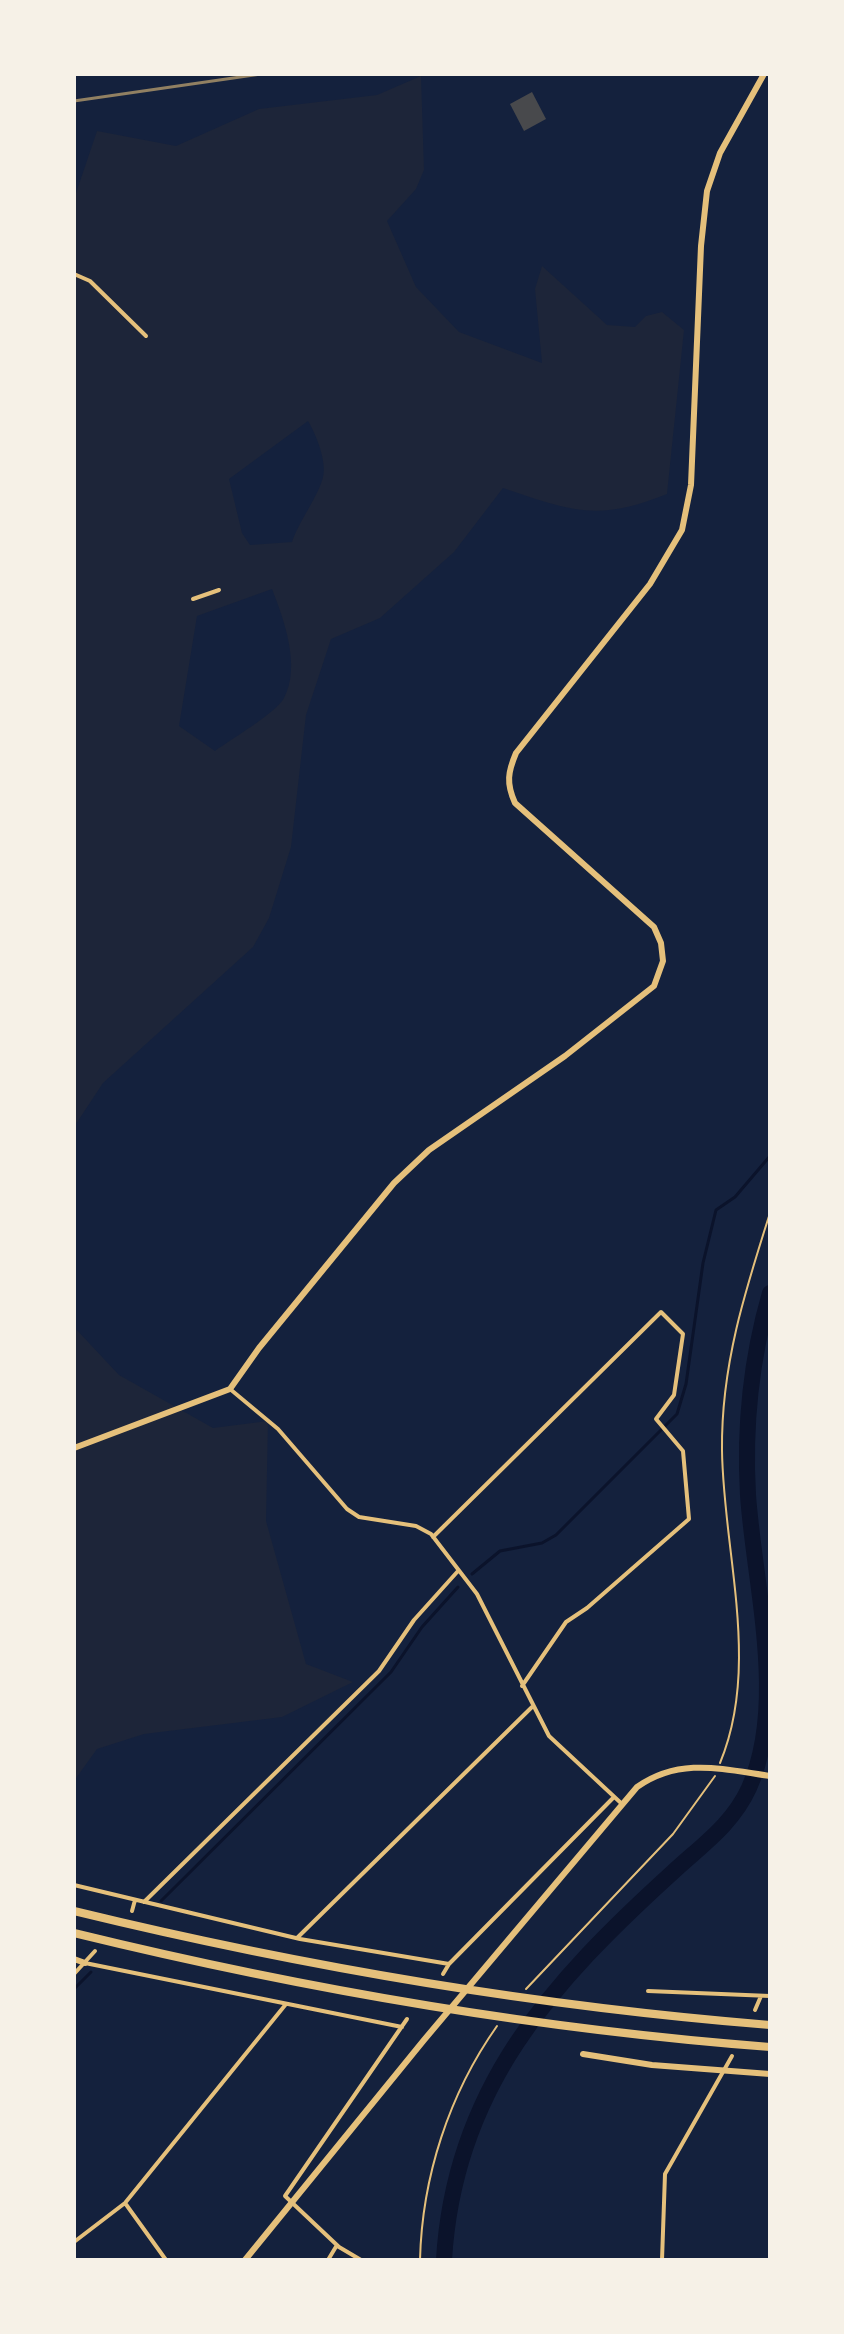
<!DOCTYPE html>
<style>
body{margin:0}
#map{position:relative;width:844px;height:2334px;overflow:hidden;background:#14213d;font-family:"Crimson Pro",serif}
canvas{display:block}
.frame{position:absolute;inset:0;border:76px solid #f6f1e7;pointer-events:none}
</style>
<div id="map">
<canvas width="844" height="2334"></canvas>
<div class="frame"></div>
</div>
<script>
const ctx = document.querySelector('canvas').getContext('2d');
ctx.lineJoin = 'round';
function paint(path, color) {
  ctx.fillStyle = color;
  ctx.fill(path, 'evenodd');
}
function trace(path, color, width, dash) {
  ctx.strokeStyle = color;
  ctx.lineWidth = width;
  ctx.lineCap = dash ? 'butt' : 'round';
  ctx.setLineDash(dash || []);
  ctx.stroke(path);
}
const green = new Path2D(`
 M421 76 424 170 416 189 387 221 416 287 459 332 542 363 535 289 542 266 607 325 635 327 646 316 662 312 684 330 667 494C598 522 571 511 503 488L454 552 380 618 331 639 306 715 291 847 269 918 253 947 103 1083 74 1127V199L97 131 176 146 259 109 377 95ZM308 421C316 434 327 462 323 477 319 495 299 521 292 542L250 545 242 533 229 479ZM272 589C284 620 301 666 284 698 276 713 231 739 215 751L179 726 197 616Z
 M74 1327 119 1375 213 1428 268 1421 266 1521 306 1664 353 1682 282 1717 144 1734 97 1749 74 1781Z`);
const stream = new Path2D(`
 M472 1574 500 1551 542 1543 556 1535 677 1414 686 1384 703 1263 716 1210 735 1197 770 1156
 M161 1901 391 1672 422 1627 458 1587
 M74 1989 91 1972`);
const river = new Path2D(`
 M444 2260C454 2088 552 1982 673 1872 702 1845 732 1825 749 1788 787 1703 754 1584 748 1495 744 1426 751 1359 770 1293`);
const building = new Path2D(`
 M532 92 546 119 524 131 510 104Z`);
const path = new Path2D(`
 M720 1763C761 1665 723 1551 722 1450 721 1366 745 1291 770 1213
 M526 1989 673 1834 715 1776
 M420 2260C422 2177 449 2094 497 2026`);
const minor = new Path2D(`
 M74 274 90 281 146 336
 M193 599 219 590
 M230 1389 278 1429 347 1509 359 1517 416 1526 431 1534 477 1594 549 1736 622 1804
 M433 1537 661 1312 683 1334 674 1395 656 1419 683 1451 689 1519 587 1608 566 1622 522 1686
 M74 1885 300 1939 449 1964
 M144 1902 379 1671 414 1620 458 1571
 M132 1911 135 1900
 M297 1938 532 1707
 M85 1963 402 2027
 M74 1974 95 1951
 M443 1974 449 1964 614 1797
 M648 1991 770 1996
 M755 2010 761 1996
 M125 2203 166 2260
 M74 2242 125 2203 286 2004
 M328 2260 337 2245
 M361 2260 339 2247 285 2196 407 2019
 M662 2260 665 2174 732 2056`);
const tertiary = new Path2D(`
 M74 1448 230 1389 259 1348 394 1183 429 1150 565 1056 654 986 663 961 661 943 654 927 515 803C506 783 508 772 516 753L650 584 682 530 691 485 701 246 707 191 720 153 764 74
 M74 1959 85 1963
 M583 2054 652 2065 770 2074`);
const secondary = new Path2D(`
 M245 2260 424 2040 637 1787C680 1757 722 1769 770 1776`);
const motorway = new Path2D(`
 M74 1911C304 1967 534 2006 770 2025
 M74 1933C303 1989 535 2029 770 2047`);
const rail = new Path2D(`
 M74 101 261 74`);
paint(green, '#1d2539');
trace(stream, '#0b132b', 3);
trace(river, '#0b132b', 16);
paint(building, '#48494c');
trace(path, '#e5c07b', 2);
trace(minor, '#e5c07b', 4);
trace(tertiary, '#e5c07b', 6);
trace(secondary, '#e5c07b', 6);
trace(motorway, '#e5c07b', 8);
trace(rail, '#918062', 3);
</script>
